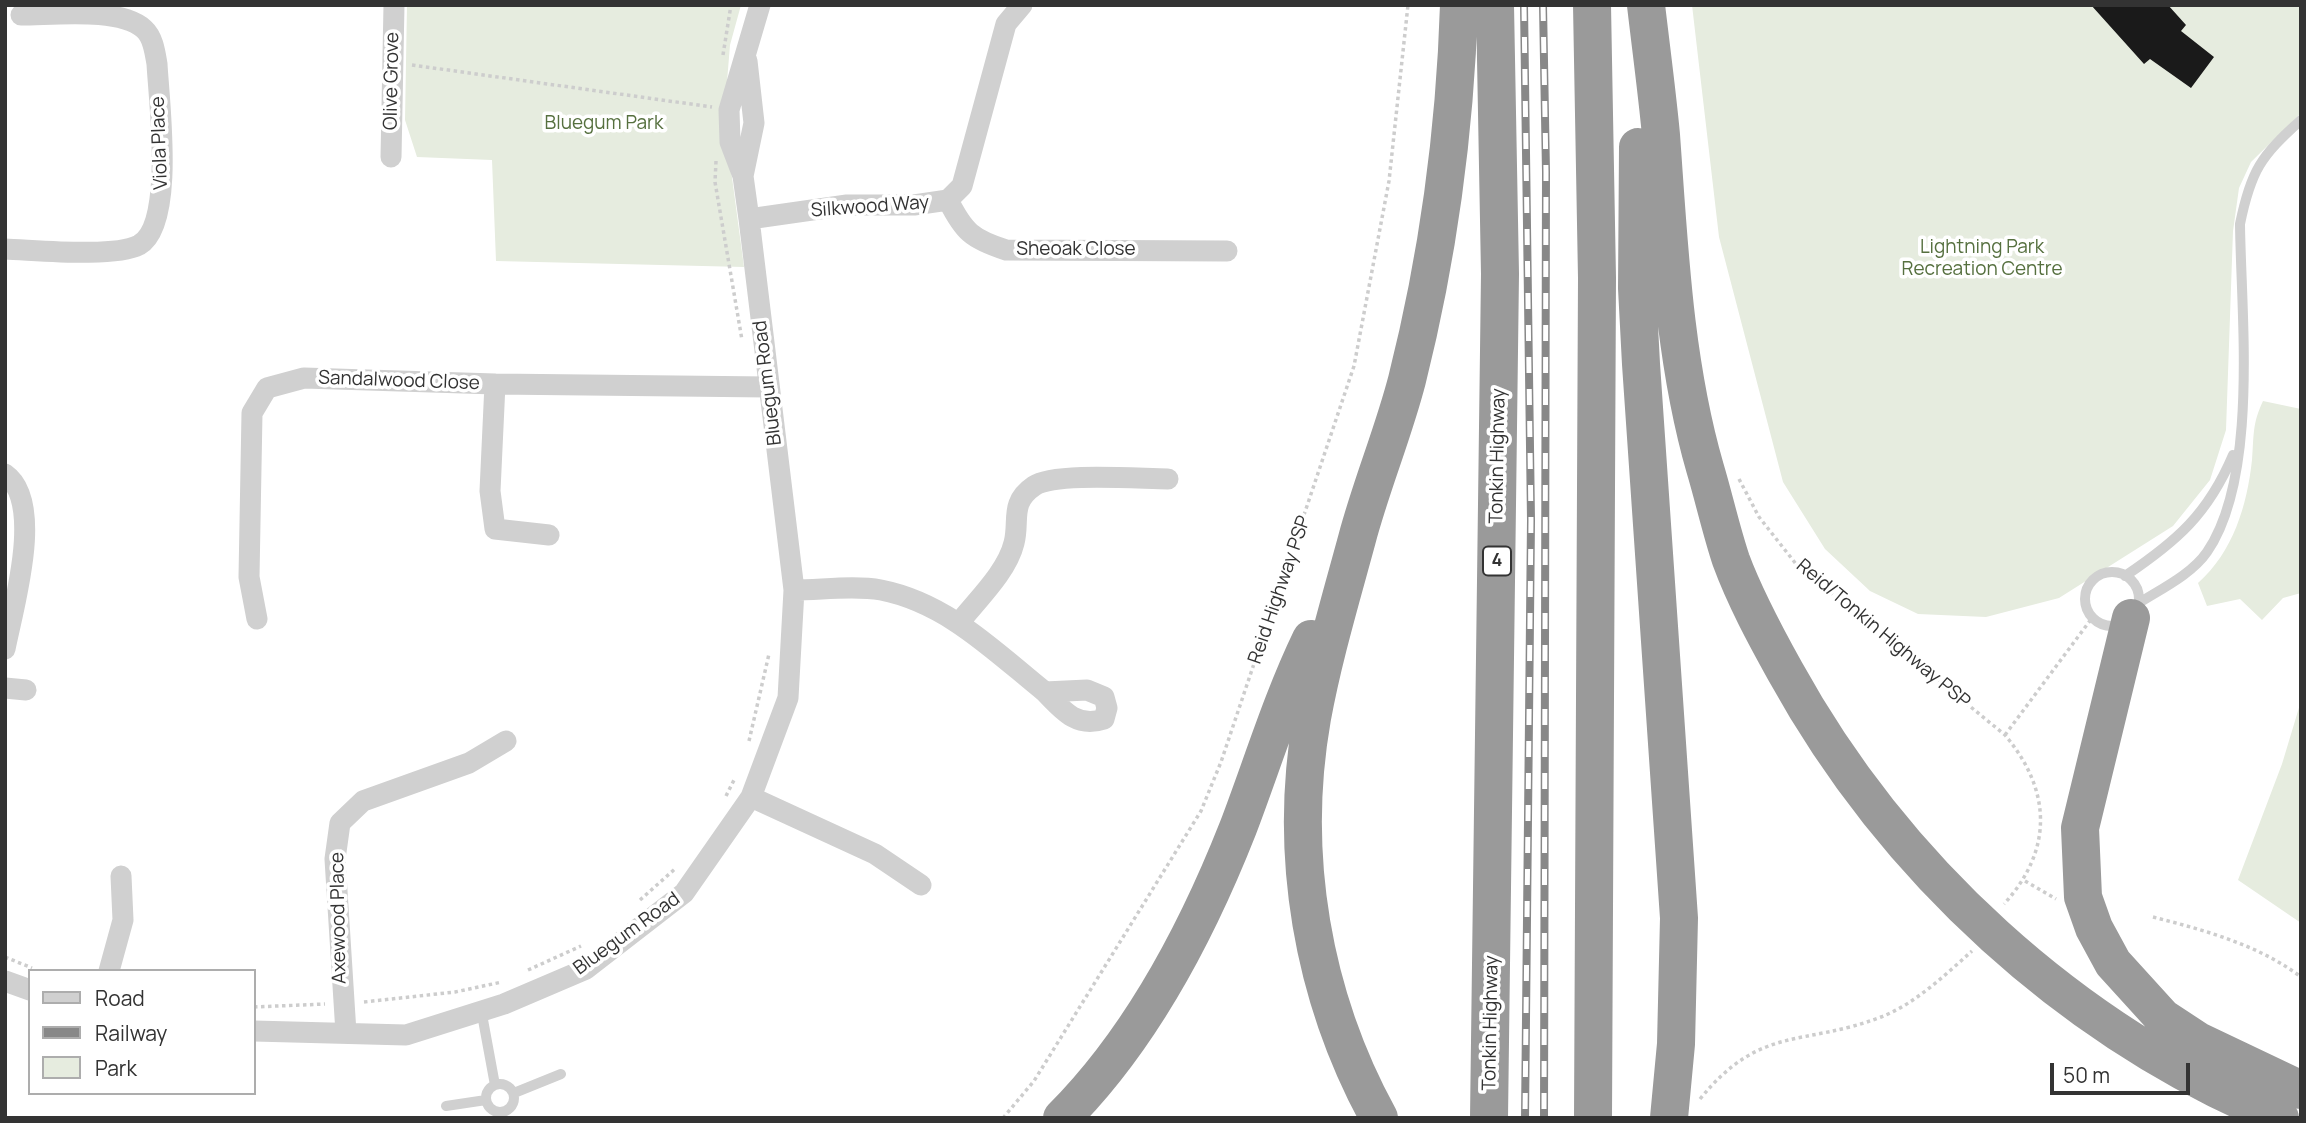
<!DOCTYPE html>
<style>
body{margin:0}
#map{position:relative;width:2306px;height:1123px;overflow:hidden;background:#fff;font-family:Manrope,sans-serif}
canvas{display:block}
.frame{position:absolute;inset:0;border:7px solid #333;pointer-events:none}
.legend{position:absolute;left:28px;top:969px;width:228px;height:126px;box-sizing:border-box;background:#fff;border:2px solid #adadad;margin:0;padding:9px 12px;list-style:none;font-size:21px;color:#333}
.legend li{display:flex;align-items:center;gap:14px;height:35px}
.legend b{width:35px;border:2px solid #adadad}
.scale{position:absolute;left:2050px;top:1063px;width:140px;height:32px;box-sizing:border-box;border:4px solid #333;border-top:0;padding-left:9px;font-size:21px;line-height:24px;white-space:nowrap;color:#333;-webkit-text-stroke:5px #fff;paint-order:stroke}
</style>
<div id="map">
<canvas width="2306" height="1123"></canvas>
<div class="frame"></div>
<ul class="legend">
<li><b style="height:9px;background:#d0d0d0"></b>Road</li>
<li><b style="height:9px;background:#888"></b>Railway</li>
<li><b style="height:19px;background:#e6ecdf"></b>Park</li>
</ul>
<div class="scale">50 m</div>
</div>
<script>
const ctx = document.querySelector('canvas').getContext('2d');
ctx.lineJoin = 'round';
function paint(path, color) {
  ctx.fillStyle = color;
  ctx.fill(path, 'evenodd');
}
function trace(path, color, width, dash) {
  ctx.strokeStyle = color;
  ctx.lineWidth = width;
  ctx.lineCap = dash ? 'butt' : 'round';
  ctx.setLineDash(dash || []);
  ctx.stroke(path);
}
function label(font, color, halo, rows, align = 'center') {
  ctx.font = font + ' Manrope,sans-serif';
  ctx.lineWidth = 7;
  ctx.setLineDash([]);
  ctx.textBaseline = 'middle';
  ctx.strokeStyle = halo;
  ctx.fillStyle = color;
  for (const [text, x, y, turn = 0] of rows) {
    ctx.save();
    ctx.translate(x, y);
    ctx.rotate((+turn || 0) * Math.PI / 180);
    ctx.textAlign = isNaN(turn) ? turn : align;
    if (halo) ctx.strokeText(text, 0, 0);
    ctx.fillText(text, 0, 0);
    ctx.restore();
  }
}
const green = new Path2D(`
 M407 5H741L730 45 723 131 729 155 744 267 496 261 492 160 417 157 405 120Z
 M1692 5H2301V113L2251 162 2239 188 2233 231 2226 430 2210 480 2173 526 2059 598 1986 617 1918 614 1870 591 1825 549 1783 482 1719 237Z
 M2263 401 2301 409V593L2283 598 2262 620 2240 599 2207 606 2198 583C2233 552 2247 506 2252 460 2254 436 2252 424 2263 401Z
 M2301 701V923L2238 880 2282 764Z`);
const building = new Path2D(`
 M2091 5H2168L2186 25 2181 31 2214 57 2191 88 2150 59 2144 64Z`);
const path = new Path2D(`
 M723 55 731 5
 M412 65 712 107
 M716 161 715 182 742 340
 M1739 479 1759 517 1796 564 2005 735C2052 791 2053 850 2004 904
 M2005 735 2092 618
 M749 741 769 654
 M726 796 735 778
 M2025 881 2056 899
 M640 900 676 868
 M2153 917C2204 930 2259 945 2301 977
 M5 957 32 968
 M528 970 581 946
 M364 1002 455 992 502 982
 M254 1007 325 1004
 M1700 1099C1761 1024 1803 1047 1881 1017 1915 1004 1945 975 1972 951
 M1003 1118 1034 1081 1201 811 1221 762 1354 366 1389 181 1408 5`);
const lane = new Path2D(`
 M2085 599a27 27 0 1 1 54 0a27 27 0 1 1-54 0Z
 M2125 576C2177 541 2208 514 2233 455
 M2139 603C2161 589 2192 574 2207 552 2259 476 2241 314 2240 224 2251 170 2261 156 2301 120
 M481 1009 495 1085
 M486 1098a14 14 0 1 1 28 0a14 14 0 1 1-28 0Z
 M514 1093 561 1074
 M446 1106 486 1100`);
const street = new Path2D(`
 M391 157 394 5
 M743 176 754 123 747 61
 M948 200C964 232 972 239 1006 250L1227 251
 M749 219 847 205H914L948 200 962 186 1006 24 1022 5
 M5 249C36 250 114 258 139 245 175 225 159 102 157 64 155 52 153 37 144 29 120 7 54 15 21 15
 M495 384 490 491 495 529 549 535
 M5 474C45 502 13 608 5 649
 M794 590C821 590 854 585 881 590 947 603 994 651 1045 692L1087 690 1104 697 1107 708 1104 719C1077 728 1063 711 1045 692
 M257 619 249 577 252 413 267 388 304 378 495 384 768 387
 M959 623C977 600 1007 572 1014 543 1020 521 1009 503 1034 486 1054 472 1141 479 1168 479
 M5 688 26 690
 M751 797 875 854 921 885
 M109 971 123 920 121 876
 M5 981 30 990
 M254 1031 406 1035 504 1004 586 969 684 893 751 797 788 698 794 590 749 219 743 176 730 142 729 110 760 5
 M346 1033 335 859 340 823 363 801 469 763 506 741`);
const highway = new Path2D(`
 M1592 5 1597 278 1593 1118
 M1646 5C1651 48 1657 92 1661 135 1669 245 1674 361 1705 468 1714 498 1721 530 1731 560 1745 598 1765 635 1785 671 1894 869 2071 1031 2280 1118
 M1638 147 1637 288 1641 364 1679 918 1676 1044 1669 1118
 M2131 618 2080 828 2083 897 2094 928 2113 963 2163 1018 2198 1041 2301 1090
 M1062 1118C1142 1038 1197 932 1238 828 1262 765 1282 699 1311 639
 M1379 1118C1312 996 1288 854 1312 718 1323 658 1341 598 1357 539 1371 486 1393 434 1407 380 1438 257 1455 132 1459 5
 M1489 1118 1500 274 1495 5`);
const rail = new Path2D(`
 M1524 5 1531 520 1525 1118
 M1543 5 1546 172 1544 1118`);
const shields = [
 [1497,561,28]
];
const shieldNames = [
 ["4",1497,561]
];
const streetNames = [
 ["Olive Grove",392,81,-89],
 ["Viola Place",160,143,-92],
 ["Silkwood Way",870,207,-4],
 ["Sheoak Close",1076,250],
 ["Sandalwood Close",399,381,2],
 ["Bluegum Road",768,383,-97],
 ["Tonkin Highway",1498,456,-89],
 ["Reid Highway PSP",1280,590,-71],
 ["Reid/Tonkin Highway PSP",1883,634,40],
 ["Axewood Place",339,918,-91],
 ["Bluegum Road",627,934,-36],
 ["Tonkin Highway",1491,1023,-89]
];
const parkNames = [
 ["Bluegum Park",604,124],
 ["Lightning Park",1982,248],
 ["Recreation Centre",1982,270]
];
paint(green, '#e6ecdf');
paint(building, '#1a1a1a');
trace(path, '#cdcdcd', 3.5, [3.5, 3.5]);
trace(lane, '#d0d0d0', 10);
trace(street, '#d0d0d0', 21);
trace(highway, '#9a9a9a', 38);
trace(rail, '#888', 8);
trace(rail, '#fff', 5, [16]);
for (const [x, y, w] of shields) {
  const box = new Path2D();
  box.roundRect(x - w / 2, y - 14.5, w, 29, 5);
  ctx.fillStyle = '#fff';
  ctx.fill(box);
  trace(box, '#333', 2);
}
label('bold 18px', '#333', null, shieldNames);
label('19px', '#333', '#fff', streetNames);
label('19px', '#56703f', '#fff', parkNames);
</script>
